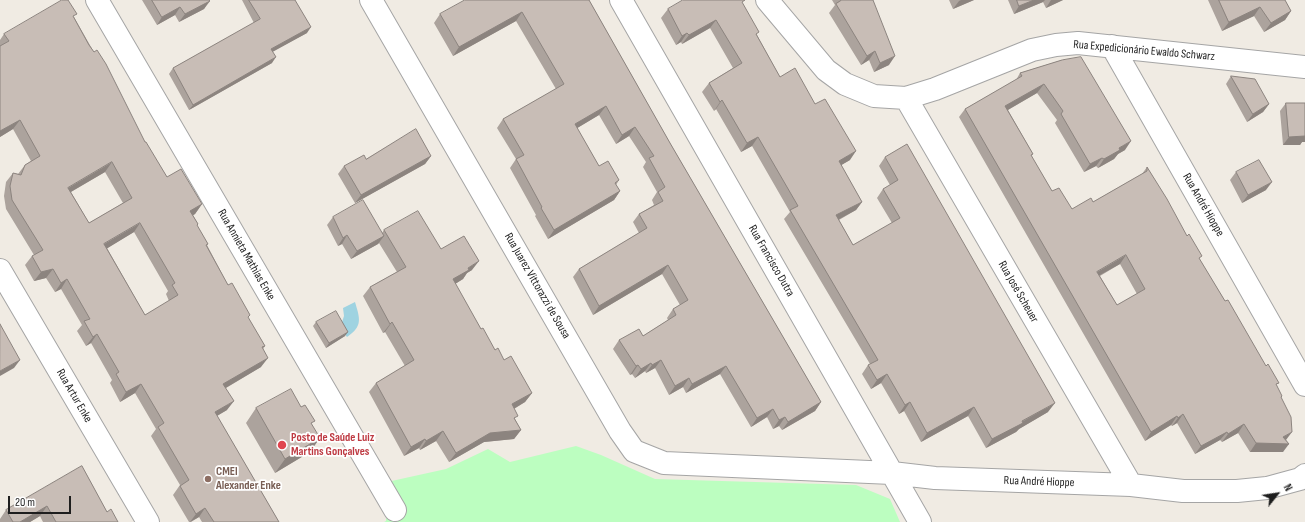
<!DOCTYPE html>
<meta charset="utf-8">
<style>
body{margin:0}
#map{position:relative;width:1305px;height:522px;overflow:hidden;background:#f0ebe3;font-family:"Sofia Sans Condensed",sans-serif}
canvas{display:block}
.north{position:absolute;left:1257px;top:474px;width:40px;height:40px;-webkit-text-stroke:3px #fff;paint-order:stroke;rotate:60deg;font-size:11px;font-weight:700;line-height:16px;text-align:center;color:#1e1e1e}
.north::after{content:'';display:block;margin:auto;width:14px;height:18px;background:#1e1e1e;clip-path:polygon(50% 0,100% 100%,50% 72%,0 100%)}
.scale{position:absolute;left:8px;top:496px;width:63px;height:18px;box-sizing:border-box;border:2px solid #1e1e1e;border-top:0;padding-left:5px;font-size:12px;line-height:14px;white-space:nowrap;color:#1e1e1e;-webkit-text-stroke:3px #fff;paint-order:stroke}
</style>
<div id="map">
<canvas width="1305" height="522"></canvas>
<div class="north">N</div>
<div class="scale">20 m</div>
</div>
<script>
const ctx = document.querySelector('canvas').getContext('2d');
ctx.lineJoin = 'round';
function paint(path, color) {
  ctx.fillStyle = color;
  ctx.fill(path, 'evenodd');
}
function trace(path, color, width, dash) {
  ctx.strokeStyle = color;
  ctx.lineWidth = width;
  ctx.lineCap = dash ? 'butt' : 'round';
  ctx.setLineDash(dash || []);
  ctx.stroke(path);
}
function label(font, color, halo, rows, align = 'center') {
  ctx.font = font + ' "Sofia Sans Condensed",sans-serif';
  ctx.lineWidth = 3.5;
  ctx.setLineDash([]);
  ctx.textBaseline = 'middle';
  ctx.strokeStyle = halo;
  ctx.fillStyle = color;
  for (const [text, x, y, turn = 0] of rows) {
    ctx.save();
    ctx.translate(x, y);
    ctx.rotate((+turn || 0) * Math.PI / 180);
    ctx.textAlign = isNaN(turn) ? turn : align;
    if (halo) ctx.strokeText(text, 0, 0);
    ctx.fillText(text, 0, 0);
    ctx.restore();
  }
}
const park = new Path2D(`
 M576 446 601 455 655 479 856 485 890 499 900 522H384L386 521 387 482 446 469 488 449 510 462Z`);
const water = new Path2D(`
 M355 302C360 319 363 326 347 337L340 328 344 316 343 308Z`);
const minor = new Path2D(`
 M97 0 395 510
 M371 0 620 431 634 451 664 463 892 473 935 478 1131 485 1183 491H1237L1267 488 1300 479 1305 475
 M621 0 920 522
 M767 0 826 70 845 84 874 96 906 98 935 89 1032 50 1056 45 1078 43 1305 67
 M1112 46 1305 385
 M906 98 1131 485
 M0 270 148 522`);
const wall = new Path2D(`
 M142 0H209L204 9 179 22 175 15 157 25Z
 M242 0H295L307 33 273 51 272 63 189 110 169 74 173 68 254 23Z
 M589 0 670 143 821 402 815 411 782 430 779 426 773 429 767 417 751 427 720 374 686 393 683 387 669 395 655 368 646 373 645 371 635 378 632 374 630 375 613 349 619 340 643 336 668 320 667 318 673 309 680 305 662 274 593 315 573 277 579 269 639 233 633 222 639 214 654 205 652 200 657 192 643 167 646 162 629 136 616 144 599 115 577 128 599 166 619 180 616 185 620 191 614 200 548 239 535 216 536 215 510 168 516 159 497 128 503 119 556 89 516 21 453 56 434 23 440 14Z
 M832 0H873L889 65 874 72 869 60 861 65 829 13 835 5Z
 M949 0H974L953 9Z
 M1008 0H1063L1046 8 1043 2 1014 14Z
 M1208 0H1285L1291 11 1285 20 1264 32 1254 16 1222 31Z
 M742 3 757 35 780 77 815 104 850 160 841 165 862 202 856 210 839 220 853 245 892 223 877 198 883 189 890 185 879 166 885 157 1048 412 1019 429 1016 432 986 448 968 416 921 442 904 411 899 414 881 383 871 389 862 374 868 365 870 364 784 219 790 212 752 146 741 152 716 109 714 111 702 92 709 83 733 68 710 28 682 44 681 42 676 45 661 18 668 9Z
 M74 17 145 142 167 177 202 204 195 214 193 215 198 224 197 226 208 244 207 245 228 285 248 318 265 346 263 349 261 367 226 388 227 410 217 416 279 522H202L199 517 191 522H189L173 495 180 485 151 436 156 429 135 393 120 402 110 383 112 380 91 343 86 346 77 331 82 325 61 289 55 292 46 278 34 281 25 265 32 256 34 255 6 209 4 196 6 182 13 173 18 174 25 165 31 161 13 129 0 137V40L4 34ZM105 172 123 203 89 223 71 192ZM134 232 168 291 166 294 169 301 145 315 107 248Z
 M1062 60 1125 150 1118 154 1114 159 1098 168 1096 166 1084 172 1055 123 1057 120 1037 93 1008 110 1033 154 1031 156 1052 191 1072 209 1093 202 1142 174 1147 167 1200 260 1277 386 1281 398 1286 440 1283 452H1250L1238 433 1222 442 1220 440 1195 454 1177 423 1172 426 1171 425 1145 441 959 117 965 109 1016 80 1020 73ZM1120 264 1137 294 1117 305 1100 276Z
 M1231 76 1269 104 1263 112 1247 122 1226 84Z
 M1286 103H1305V142H1302L1300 145H1283L1280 111Z
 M431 156 425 164 355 203 338 174 344 166 366 159Z
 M1236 172 1266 190 1242 203 1230 180Z
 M333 217 382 233 384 230 441 249 472 270 467 273 463 279 455 284 481 329 495 350 532 393 525 402 514 409 515 419 521 430 514 439 484 442 449 462 436 441 420 450 419 448 404 456 369 392 376 383 405 366 385 332 383 333 363 296 370 287 397 272 379 243 378 244 351 259 342 244 338 246 327 225Z
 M316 322 345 336 326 348 313 326Z
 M301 407 312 425 310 452 275 473 246 423 256 408Z
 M82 466 107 512 118 522H43L40 516 30 522H0V519L6 510Z`);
const shadedWall = new Path2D(`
 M961 0H974L953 9 959 1Z
 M1034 0H1045L1043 2 1014 14 1019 6Z
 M1051 0H1063L1046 8Z
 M210 1 204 9 179 22 185 14Z
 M180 7 175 15 157 25 162 17Z
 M1260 7 1254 16 1222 31 1229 22Z
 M1291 11 1285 20 1264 32 1271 23Z
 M522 12 516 21 453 56 459 47Z
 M716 20 710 28 682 44 689 35Z
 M311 27 307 33 267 55 271 49Z
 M687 33 681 42 676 45 682 36Z
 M875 51 869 60 861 65 867 56Z
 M895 56 889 65 874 72 880 63Z
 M276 57 272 63 189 110 193 105Z
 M1044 84 1037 93 999 115 1005 106Z
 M722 100 716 109 714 111 720 102Z
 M1269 104 1263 112 1247 122 1253 114Z
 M606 106 599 115 569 133 575 124Z
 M20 120 13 129 0 137V131Z
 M635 127 629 136 616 144 622 135Z
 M1305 135V142H1302L1300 145H1283L1289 137Z
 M758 137 752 146 741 152 747 143Z
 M1131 141 1125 150 1118 154 1114 159 1098 168 1104 159 1119 148Z
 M856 151 850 160 833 170 839 161Z
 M431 156 425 164 355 203 361 195Z
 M1102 158 1096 166 1084 172 1090 164Z
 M112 162 105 172 62 197 68 188Z
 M1272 182 1266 190 1242 203 1248 195Z
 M620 191 614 200 548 239 554 230Z
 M862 202 856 210 830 224 836 215Z
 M202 204 195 214 184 221 190 211Z
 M140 223 134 232 98 254 104 244Z
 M347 235 342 244 338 246 343 238Z
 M384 236 378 244 351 259 357 251Z
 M1126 255 1120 264 1091 280 1097 272Z
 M479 261 472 270 467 273 463 279 447 289 453 279 468 268Z
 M668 265 662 274 593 315 599 306Z
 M53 269 46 278 34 281 41 272Z
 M67 279 61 289 55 292 61 283Z
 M392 322 385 332 383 333 390 324Z
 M348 332 345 336 326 348 329 343Z
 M97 334 91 343 86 346 93 337Z
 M268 358 261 367 217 393 223 384Z
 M20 360 14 368 0 376V371Z
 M661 360 655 368 646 373 652 365Z
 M651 363 645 371 635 378 641 369Z
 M638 365 632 374 630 375 636 366Z
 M726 366 720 374 686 393 692 384Z
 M887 374 881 383 871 389 877 380Z
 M689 378 683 387 669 395 675 386Z
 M141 384 135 393 120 402 126 392Z
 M532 393 525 402 505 414 512 404Z
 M234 401 227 410 208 421 215 412Z
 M821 402 815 411 782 430 788 422Z
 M910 402 904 411 899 414 905 405Z
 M1055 403 1048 412 1019 429 1016 432 986 448 992 439Z
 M974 407 968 416 921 442 927 433Z
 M773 409 767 417 751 427 757 418Z
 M1183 414 1177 423 1172 426 1178 418Z
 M1177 416 1171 425 1145 441 1151 432Z
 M785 417 779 426 773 429 779 420Z
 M1244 424 1238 433 1222 442 1228 434Z
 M521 430 514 439 484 442 449 462 456 453 490 433Z
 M443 431 436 441 420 450 426 441Z
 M1227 432 1220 440 1195 454 1201 446Z
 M1292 432 1286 440 1289 444 1283 452H1250L1256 443 1283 437Z
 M320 438 310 452 275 473 285 459Z
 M425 439 419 448 404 456 411 447Z
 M47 506 40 516 30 522H20Z
 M205 508 199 517 190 522 196 514Z`);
const building = new Path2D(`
 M62 0H68L77 14 73 16 89 45 94 52 97 50 106 64 145 142H146L167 177 181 169 202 204 190 211 198 224 197 225 208 244 206 245 228 285 232 283 250 315 248 317 265 346 262 347 268 358 223 384 234 401 215 412 279 522H214L205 508 196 514 180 486 189 480 158 427 164 423 141 384 126 392 116 374 119 372 97 334 93 337 84 321 90 319 67 279 61 283 53 269 41 272 32 256 43 250 12 200 10 186 13 173 21 175 25 165 40 156 20 120 0 131V46L9 41 4 34ZM112 162 132 198 89 223 68 188ZM140 223 175 283 172 285 178 295 145 315 104 244Z
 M152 0H209L210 1 185 14 180 7 162 17Z
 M249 0H295L311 27 271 49 276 57 193 105 173 68 260 19Z
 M465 0H589L670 143 821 402 788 422 785 417 779 420 773 409 757 418 726 366 692 384 689 378 675 386 661 360 652 365 651 363 641 369 638 365 636 366 619 340 639 329 643 336 676 315 673 309 688 300 668 265 599 306 579 269 647 228 639 214 663 201 658 192 665 187 649 158 654 156 635 127 622 135 606 106 575 124 599 166 608 161 619 180 615 183 620 191 554 230 541 208 542 207 516 159 524 155 503 119 564 84 522 12 459 47 440 14Z
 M683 0H745L742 2 759 32 756 34 780 77 795 68 815 104 825 99 856 151 839 161 862 202 836 215 853 245 900 218 883 189 898 180 885 157 907 144 1055 403 1022 421 1023 423 992 439 974 407 927 433 910 402 905 405 887 374 877 380 868 365 878 360 790 210 798 206 758 137 747 143 722 100 720 102 709 83 742 63 716 20 689 35 687 33 682 36 668 9Z
 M842 0H873L895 56 880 63 875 51 867 56 836 4Z
 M1017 0H1034L1019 6Z
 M1219 0H1285L1291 11 1271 23 1260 7 1229 22Z
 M1081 57 1131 141 1119 148 1120 150 1104 159 1102 158 1090 164 1061 114 1063 111 1044 84 1005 106 1033 154 1031 155 1052 191 1059 188 1072 209 1091 198 1093 202 1147 171V167L1167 199 1187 236 1189 234 1202 256 1199 258 1225 301 1228 300 1266 366 1268 364 1279 383 1276 384 1282 396 1281 397 1291 417 1292 432 1283 437 1289 444 1256 443 1244 424 1228 434 1227 432 1201 446 1183 414 1178 418 1177 416 1151 432 965 109 1022 76 1020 73 1062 60ZM1126 255 1145 289 1117 305 1097 272Z
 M1231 76 1255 79 1269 104 1253 114Z
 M1286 103H1305V136L1289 137Z
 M416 129 431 156 361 195 344 166 364 155 366 159Z
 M1259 160 1272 182 1248 195 1236 172Z
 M363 200 384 236 357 251 347 235 343 238 333 217Z
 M418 211 441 249 464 236 479 261 468 268 469 270 453 279 481 329 483 328 495 350 498 348 504 360 511 356 532 393 512 404 518 416 514 418 521 430 490 433 456 453 443 431 426 441 425 439 411 447 376 383 414 360 392 322 390 324 370 287 406 267 384 230Z
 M336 311 348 332 329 343 316 322Z
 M0 324 20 360 0 371Z
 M291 389 301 407 305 405 315 421 311 423 320 438 285 459 256 408Z
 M82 466 107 512 111 509 118 522H56L47 506 20 522H13L6 510Z`);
const markers = [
 [282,445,5,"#e0444e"],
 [208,479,4,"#8d6e63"]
];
const streetNames = [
 ["Rua Expedicionário Ewaldo Schwarz",1144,51,5],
 ["Rua André Hioppe",1203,205,60],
 ["Rua Annieta Mathias Enke",246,255,60],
 ["Rua Francisco Dutra",771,261,60],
 ["Rua Juarez Vittorazzi de Sousa",537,286,60],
 ["Rua José Scheuer",1018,292,60],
 ["Rua Artur Enke",74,396,60],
 ["Rua André Hioppe",1039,482,2]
];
const healthNames = [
 ["Posto de Saúde Luiz",291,438],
 ["Martins Gonçalves",291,452]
];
const educationNames = [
 ["CMEI",216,472],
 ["Alexander Enke",216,486]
];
paint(park, '#bcfec0');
paint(water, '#9fd3e1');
trace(minor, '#a5a5a5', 24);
trace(minor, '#fff', 22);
paint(wall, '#aca39d');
paint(shadedWall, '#8c847f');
paint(building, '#c8bdb6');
trace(building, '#8c847f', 1);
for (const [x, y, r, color] of markers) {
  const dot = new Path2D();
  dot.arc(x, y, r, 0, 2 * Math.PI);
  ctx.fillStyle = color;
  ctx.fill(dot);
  trace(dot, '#fff', 1.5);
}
label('12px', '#1e1e1e', '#fff', streetNames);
label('bold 12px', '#be3a42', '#fff', healthNames, 'left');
label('bold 12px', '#785e54', '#fff', educationNames, 'left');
</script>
